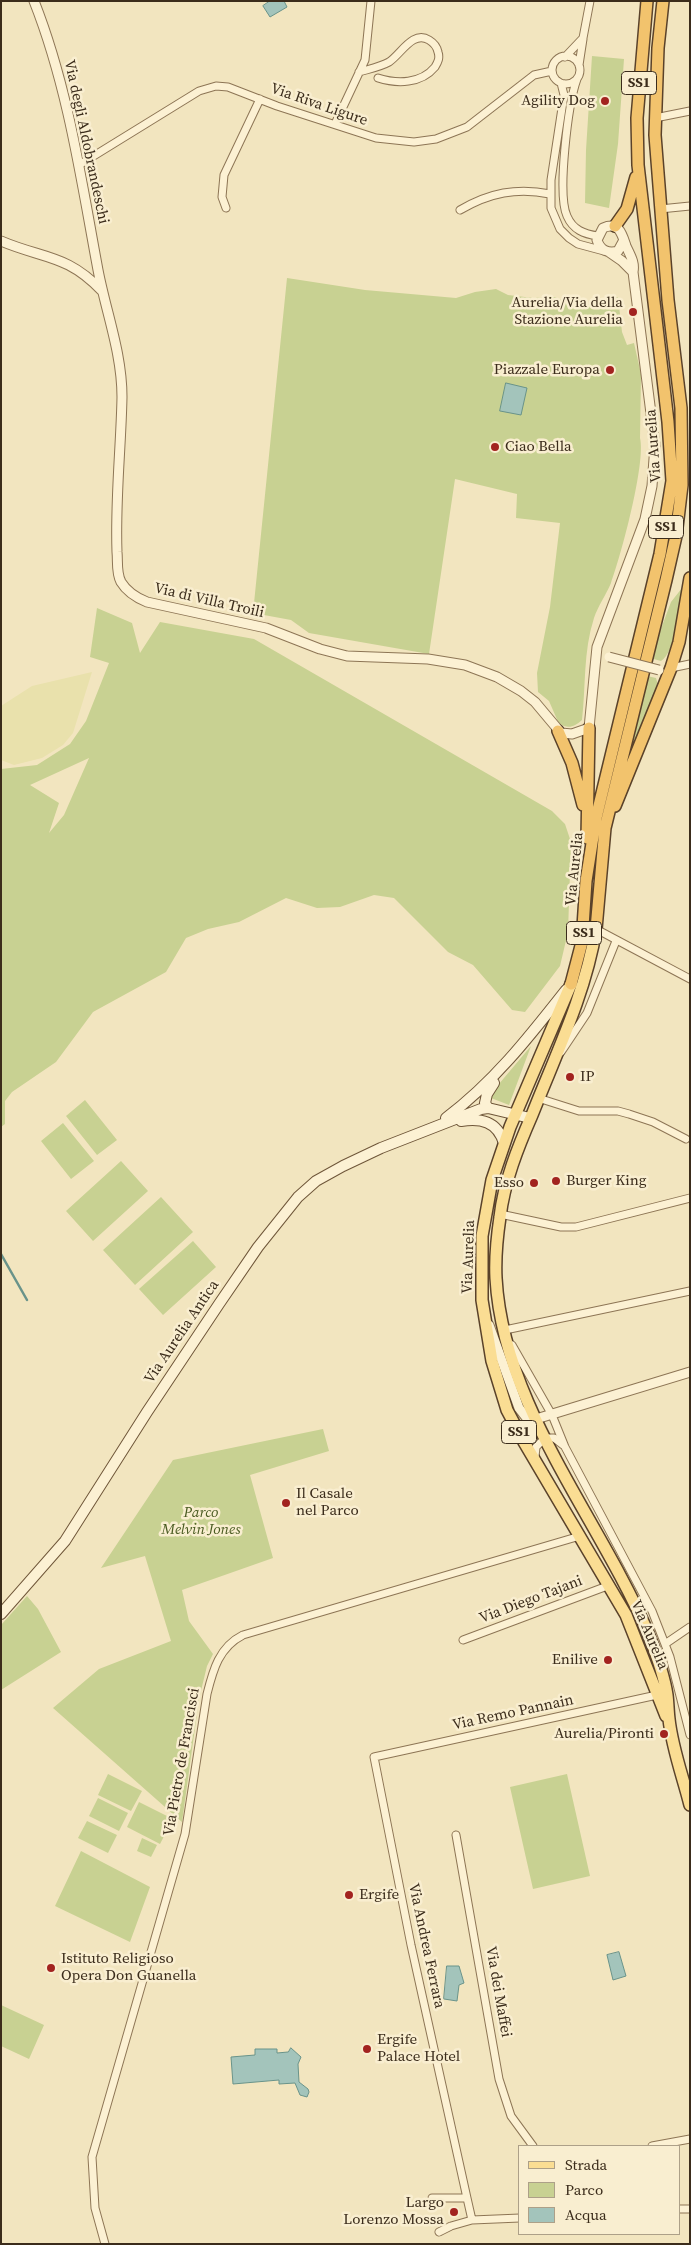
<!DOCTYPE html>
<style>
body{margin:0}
#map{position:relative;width:691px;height:2245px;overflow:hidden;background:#f2e5bf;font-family:"Source Serif 4",serif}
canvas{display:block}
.frame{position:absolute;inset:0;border:2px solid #3b2c1b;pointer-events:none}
.legend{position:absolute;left:518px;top:2145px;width:162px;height:90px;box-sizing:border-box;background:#f9eed0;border:1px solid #ada088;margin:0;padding:6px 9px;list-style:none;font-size:15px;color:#3b2c1b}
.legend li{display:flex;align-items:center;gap:10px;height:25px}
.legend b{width:25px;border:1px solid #ada088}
</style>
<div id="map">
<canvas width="691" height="2245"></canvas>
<div class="frame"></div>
<ul class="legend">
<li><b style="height:6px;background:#fadd93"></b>Strada</li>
<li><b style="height:14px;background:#c8d192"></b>Parco</li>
<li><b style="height:14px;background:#a3c4bb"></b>Acqua</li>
</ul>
</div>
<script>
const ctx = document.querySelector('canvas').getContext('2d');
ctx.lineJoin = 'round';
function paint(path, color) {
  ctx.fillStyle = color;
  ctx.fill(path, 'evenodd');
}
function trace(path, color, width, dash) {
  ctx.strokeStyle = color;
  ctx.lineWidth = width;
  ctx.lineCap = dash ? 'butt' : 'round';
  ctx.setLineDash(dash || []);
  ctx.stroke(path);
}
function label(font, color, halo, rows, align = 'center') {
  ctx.font = font + ' "Source Serif 4",serif';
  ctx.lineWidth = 5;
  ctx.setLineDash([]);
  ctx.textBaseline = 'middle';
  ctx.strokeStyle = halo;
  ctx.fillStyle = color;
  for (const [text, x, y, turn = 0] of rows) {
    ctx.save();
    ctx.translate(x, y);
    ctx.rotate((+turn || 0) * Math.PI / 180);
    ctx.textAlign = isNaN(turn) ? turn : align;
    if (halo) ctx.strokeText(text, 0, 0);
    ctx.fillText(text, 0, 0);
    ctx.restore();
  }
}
const farmland = new Path2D(`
 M92 672 73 733 63 745 42 758 14 765 1 760V706L32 686Z`);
const green = new Path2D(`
 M592 56 624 59 618 144 609 208 585 203 586 150Z
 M287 278 365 290 456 298 475 292 496 289 508 295 533 298 555 297 577 307 618 297 622 332 627 345 634 343 641 374 640 438C646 463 621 556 611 583 606 595 598 606 594 618 583 652 586 686 582 720 574 727 569 729 559 724L549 701 538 692 537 673 550 607 560 523 516 518 517 494 455 479 429 654 309 633 291 620 253 613Z
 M682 588C681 604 675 653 661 661L650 658 671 602Z
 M97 608 132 623 140 653 160 622 254 639 552 811 565 824 571 842 568 932 560 966 525 1012 512 1010 473 965 448 952 394 898 374 895 340 907 317 908 286 898 239 922 208 929 186 938 166 972 93 1012 56 1062 12 1092 5 1101V1124L1 1127V769L37 765 70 744 86 721 109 663 90 657ZM89 758 64 815 49 833 59 803 30 785Z
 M647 676 656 678 658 685 625 765Z
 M531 1046 509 1105 491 1098 493 1091Z
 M85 1100 117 1140 97 1155 66 1116Z
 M63 1123 94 1161 71 1179 41 1141Z
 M121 1161 148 1191 93 1241 66 1211Z
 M161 1197 193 1232 135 1285 103 1250Z
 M193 1241 216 1267 163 1315 139 1289Z
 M323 1429 329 1451 250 1475 273 1558 182 1590 189 1621 213 1654 207 1666 199 1699 182 1822 53 1708 99 1669 171 1641 145 1556 101 1568 173 1460Z
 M27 1596 38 1609 61 1652 1 1690V1625Z
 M108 1774 142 1791 131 1811 98 1795Z
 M567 1774 590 1876 533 1889 510 1787Z
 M98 1798 128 1813 119 1831 89 1816Z
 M139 1802 173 1819 160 1844 127 1827Z
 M87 1821 117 1835 108 1853 78 1838Z
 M142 1838 157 1845 151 1857 137 1851Z
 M81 1851 150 1887 130 1942 55 1906Z
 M1 2005 44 2025 29 2059 1 2046Z`);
const water = new Path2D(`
 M270 1H284L287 7 270 17 263 6Z
 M506 383 527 388 521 415 500 411Z
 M619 1952 626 1976 613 1980 607 1955Z
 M447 1966H459L464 1983 459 1985 457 2001 444 1999Z
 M291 2048 301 2057 298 2064 299 2082 308 2089 309 2092 307 2097 300 2095 295 2083 279 2084V2080L233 2084 231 2057 255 2055V2049H277V2053L288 2052Z`);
const stream = new Path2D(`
 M1 1254 27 1300`);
const minor = new Path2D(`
 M552 70a14 14 0 1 1 28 0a14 14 0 1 1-28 0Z
 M565 57 583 38 590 1
 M579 65 583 39
 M359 72C369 69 380 67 389 62 401 54 413 30 429 40 434 43 437 47 438 52 440 58 438 62 435 67 421 84 397 84 378 78
 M577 79C568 104 557 194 567 216 573 230 584 234 598 236
 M561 83 564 95 551 180V208L560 229 569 238 578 244 604 251
 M655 118 690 111
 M335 124 365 60 371 1
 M79 165 199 91 216 86 228 87 277 106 376 138 414 142 436 139 467 127 534 75 552 71
 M226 208 222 197 224 175 260 99
 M660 209 690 206
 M460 210C489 193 517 187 550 194
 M671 668 690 664
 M596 929 690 979
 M561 1052 587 1013 616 941
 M538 1098 579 1111H618L629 1114 653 1122 686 1139
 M500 1214 561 1227H576L690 1198
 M505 1330 690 1291
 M512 1345 552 1415 565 1447 652 1611 670 1657 690 1735
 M535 1457 536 1447 545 1438H554L563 1445
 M463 1640 610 1585
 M665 1644 690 1627
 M456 1835 499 2079 511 2116 533 2146
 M652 2146 690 2139
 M432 2198H467L472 2220 451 2226 439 2232
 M467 2198 411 1945 374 1757 657 1695
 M680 2209H690
 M472 2220 520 2218
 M105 2244 95 2208 92 2157 185 1834 207 1694C213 1670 219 1647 243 1635L580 1536`);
const tertiary = new Path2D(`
 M34 1C68 87 81 179 98 270 106 312 122 353 122 397 121 448 115 500 117 552 118 561 116 573 121 582 127 592 137 598 147 602L266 628 320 649 347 656 428 659 465 665 497 677 521 691 535 702 561 733 572 734 589 728 597 647 645 519 652 486 655 445 633 272C635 262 630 255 626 246 622 234 619 221 603 228L597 240C600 250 608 254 618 251L624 240
 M1 241C43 259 67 254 102 291
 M609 252 622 261 633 272
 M489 1325 519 1408 526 1417 536 1419 690 1372`);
const secondary = new Path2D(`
 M488 1108 485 1103 487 1094 494 1083
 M446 1118C494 1082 529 1037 566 990
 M461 1121C481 1118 497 1121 504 1143
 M1 1614 65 1541 147 1412 219 1304 258 1247 298 1197 316 1181 343 1166 381 1148 481 1109 488 1108 530 1118`);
const primary = new Path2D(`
 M596 929C585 995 556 1054 532 1115 518 1147 504 1182 500 1217 497 1237 495 1258 496 1278 503 1407 599 1518 648 1633 656 1653 664 1674 667 1695 668 1703 668 1711 669 1719 672 1748 683 1777 690 1805
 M571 984 510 1127 492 1180 482 1236V1300L492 1361 507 1410 524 1442 626 1615 666 1716`);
const trunk = new Path2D(`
 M615 226 627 209 636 177
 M558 731 572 763 583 805
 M615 806 671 668 679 642 690 578
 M587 838 589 728
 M596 929 605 828 666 580 676 536 682 485 681 408 668 300 655 135 658 48 663 1
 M571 984 582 942 586 881 596 818 660 554 672 481 668 422 638 165 637 118 647 1`);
const tertiaryBridge = new Path2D(`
 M609 657 659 670`);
const markers = [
 [605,101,5,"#a2231f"],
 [633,312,5,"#a2231f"],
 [610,370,5,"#a2231f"],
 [495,447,5,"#a2231f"],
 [570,1077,5,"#a2231f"],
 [556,1181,5,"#a2231f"],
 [534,1183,5,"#a2231f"],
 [286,1503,5,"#a2231f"],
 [608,1660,5,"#a2231f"],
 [664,1734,5,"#a2231f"],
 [349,1895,5,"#a2231f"],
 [51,1968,5,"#a2231f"],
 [367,2049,5,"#a2231f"],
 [454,2212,5,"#a2231f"]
];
const shields = [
 [639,83,35],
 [666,527,35],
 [584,933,35],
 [519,1432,35]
];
const shieldNames = [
 ["SS1",639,83],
 ["SS1",666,527],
 ["SS1",584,933],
 ["SS1",519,1432]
];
const poiNames = [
 ["Agility Dog",595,101],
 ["Aurelia/Via della",623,303],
 ["Stazione Aurelia",623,320],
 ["Piazzale Europa",600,370],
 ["Ciao Bella",505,447,"left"],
 ["IP",580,1077,"left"],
 ["Burger King",566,1181,"left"],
 ["Esso",524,1183],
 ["Il Casale",296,1494,"left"],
 ["nel Parco",296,1511,"left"],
 ["Enilive",598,1660],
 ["Aurelia/Pironti",654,1734],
 ["Ergife",359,1895,"left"],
 ["Istituto Religioso",61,1959,"left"],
 ["Opera Don Guanella",61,1976,"left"],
 ["Ergife",377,2040,"left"],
 ["Palace Hotel",377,2057,"left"],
 ["Largo",444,2203],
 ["Lorenzo Mossa",444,2220]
];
const streetNames = [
 ["Via Riva Ligure",319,105,19],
 ["Via degli Aldobrandeschi",86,142,78],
 ["Via Aurelia",654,446,-94],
 ["Via di Villa Troili",209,601,13],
 ["Via Aurelia",575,869,-84],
 ["Via Aurelia",469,1257,-88],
 ["Via Aurelia Antica",182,1332,-56],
 ["Via Diego Tajani",531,1600,-21],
 ["Via Aurelia",649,1635,67],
 ["Via Remo Pannain",513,1713,-12],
 ["Via Pietro de Francisci",182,1762,-80],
 ["Via Andrea Ferrara",426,1946,78],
 ["Via dei Maffei",498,1992,80]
];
const parkNames = [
 ["Parco",201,1513],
 ["Melvin Jones",201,1530]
];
paint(farmland, '#e9e1ac');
paint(green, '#c8d192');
paint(water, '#a3c4bb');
trace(water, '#69938a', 1);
trace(stream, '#69938a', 2.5);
trace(minor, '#8d7555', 9);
trace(tertiary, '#8d7555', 11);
trace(secondary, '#6f5639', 12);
trace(primary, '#5a422a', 14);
trace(trunk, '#5a422a', 14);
trace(minor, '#fcf1d3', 7);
trace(tertiary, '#fcf1d3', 9);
trace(secondary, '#fcf1d3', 10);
trace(primary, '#fadd93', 11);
trace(trunk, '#f2c36d', 11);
trace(tertiaryBridge, '#8d7555', 11, []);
trace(tertiaryBridge, '#fcf1d3', 9);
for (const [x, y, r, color] of markers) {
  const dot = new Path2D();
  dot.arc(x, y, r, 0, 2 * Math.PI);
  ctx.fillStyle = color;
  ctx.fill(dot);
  trace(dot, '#f9eed0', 2);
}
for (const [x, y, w] of shields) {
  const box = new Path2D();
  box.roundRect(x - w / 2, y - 11.5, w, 23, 4);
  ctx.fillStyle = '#f9eed0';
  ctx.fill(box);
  trace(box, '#3b2c1b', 1);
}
label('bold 14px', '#3b2c1b', null, shieldNames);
label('15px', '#3b2c1b', '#f9eed0', poiNames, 'right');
label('15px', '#3b2c1b', '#f9eed0', streetNames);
label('italic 15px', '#495a20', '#f9eed0', parkNames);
</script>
